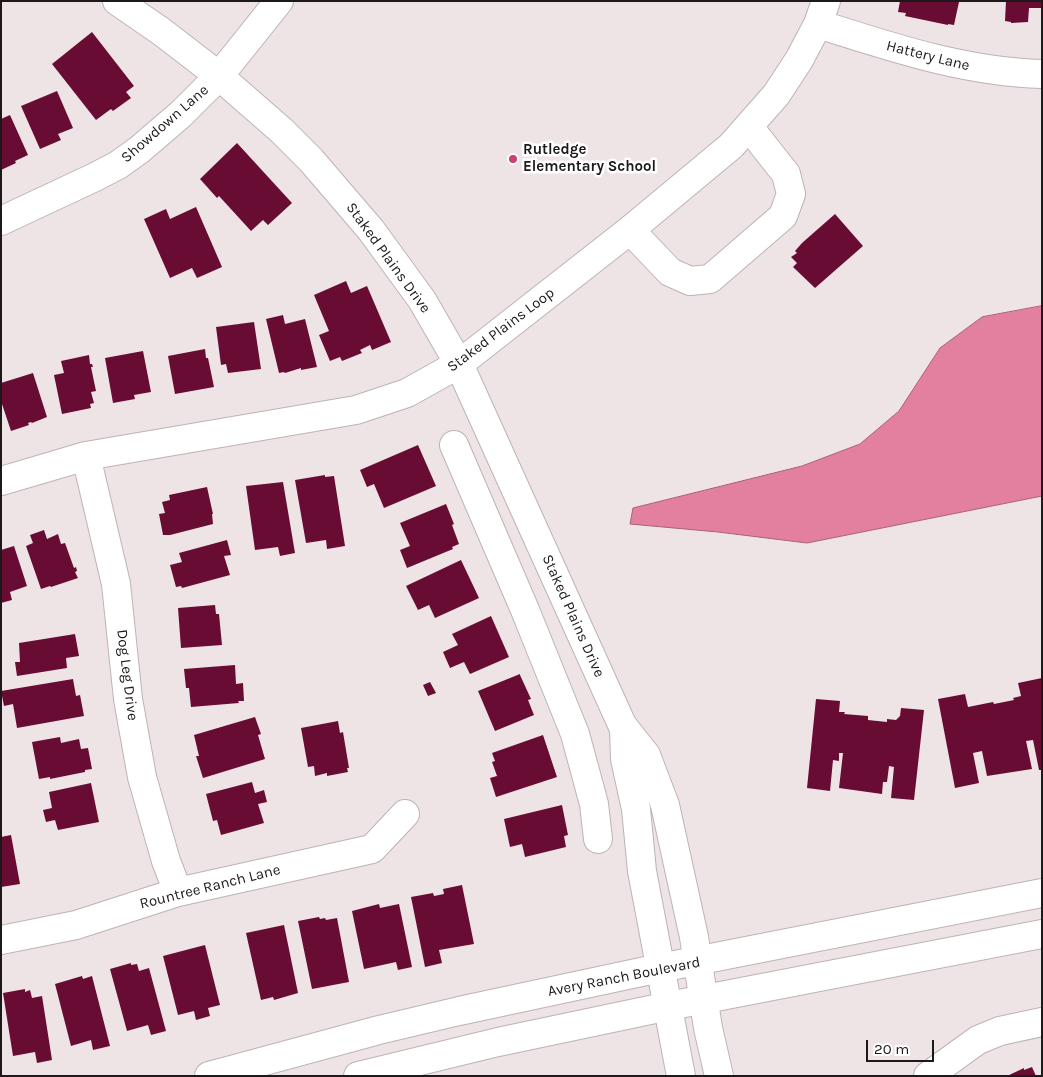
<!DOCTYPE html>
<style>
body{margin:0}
#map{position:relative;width:1043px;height:1077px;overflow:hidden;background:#eee4e6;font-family:Karla,sans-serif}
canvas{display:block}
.frame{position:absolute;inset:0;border:2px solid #1d191a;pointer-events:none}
.scale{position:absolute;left:866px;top:1040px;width:68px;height:22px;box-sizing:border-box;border:2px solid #1d191a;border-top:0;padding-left:6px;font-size:15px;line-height:18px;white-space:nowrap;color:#1d191a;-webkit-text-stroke:4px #fff;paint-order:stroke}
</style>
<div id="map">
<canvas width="1043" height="1077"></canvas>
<div class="frame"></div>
<div class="scale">20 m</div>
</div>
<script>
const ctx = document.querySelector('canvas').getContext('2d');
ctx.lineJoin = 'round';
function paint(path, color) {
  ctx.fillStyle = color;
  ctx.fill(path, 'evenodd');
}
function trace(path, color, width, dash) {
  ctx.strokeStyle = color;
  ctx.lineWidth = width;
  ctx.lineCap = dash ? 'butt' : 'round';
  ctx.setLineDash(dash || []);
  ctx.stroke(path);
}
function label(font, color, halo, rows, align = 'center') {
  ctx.font = font + ' Karla,sans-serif';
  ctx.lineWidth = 5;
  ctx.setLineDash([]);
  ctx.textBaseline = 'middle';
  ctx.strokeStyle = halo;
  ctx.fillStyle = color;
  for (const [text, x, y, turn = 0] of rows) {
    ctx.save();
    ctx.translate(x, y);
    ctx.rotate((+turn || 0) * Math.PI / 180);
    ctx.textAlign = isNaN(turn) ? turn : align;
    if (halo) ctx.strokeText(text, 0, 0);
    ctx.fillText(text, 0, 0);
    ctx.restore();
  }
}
const water = new Path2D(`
 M1042 306V496L807 543 718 532 630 524 633 508 802 466 860 444 899 411 940 348 982 317Z`);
const building = new Path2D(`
 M900 1 959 2 954 25 948 24V25L905 16 906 13 898 12Z
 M1006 1H1042V8H1029L1028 22 1011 23V22L1005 21Z
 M92 32 134 86 126 92 131 98 113 111 111 109 96 120 52 64Z
 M57 91 73 128 58 134 61 140 40 149 21 106Z
 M10 115 28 155 15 161 16 163 1 170V119Z
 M237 143 292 203 268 225 263 220 251 231 219 196 217 198 200 179Z
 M196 207 222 267 197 278 192 268 170 278 144 219 166 209 170 219Z
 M835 214 863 246 815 288 793 267 797 263 791 257 797 253 795 251 802 243Z
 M346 281 351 293 367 286 391 342 372 350 370 345 360 350 362 353 342 361 340 357 330 361 319 335 329 331 314 295Z
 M283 315 285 324 305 319 317 367 301 370V368L285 373 284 372 279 373 266 319Z
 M254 322 261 369 228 373 226 364 221 365 216 327Z
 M205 349 206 358H208L214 387 175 394 168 356Z
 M143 351 151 392 134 395 135 399 113 403 105 358Z
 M89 355 90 364H92L93 367H91L96 391 91 392 94 403 90 404 91 408 62 414 54 375 64 373 61 361Z
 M33 373 47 417 32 423 31 422 28 423 29 425 11 431 1 401V383Z
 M418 445 436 486 384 508 374 484 367 487 360 470Z
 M325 475V477L334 476 345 546 327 549 326 540 306 543 295 480Z
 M283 482 295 553 280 556 278 547 255 550 246 486Z
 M207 487 213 514H212L213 524 170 535H163L159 514 165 513 162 502 170 500 169 495Z
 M446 504 454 524 452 525 459 544 452 547 453 549 407 568 400 550 410 546 400 523Z
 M44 530 47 539 58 534 61 544 65 543 74 568 76 567 77 571 75 572 78 578 51 587 50 586 41 589 26 546 33 543 30 535Z
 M227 540 231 555 224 556 230 575 182 588 181 586 176 587 170 565 182 562 179 553Z
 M14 546 27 586 10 592 12 600 1 603V550Z
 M461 560 479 598 435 618 429 605 418 610 406 586Z
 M215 605 216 614H219L222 645 181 648 178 608Z
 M491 616 509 657 470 674 464 662 450 668 443 652 458 645 452 634Z
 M75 634 79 656 66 658 67 668 17 676 15 662H20L19 643Z
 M235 665 236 684 243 683 244 701H238L239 703 191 707 189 688H186L184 669Z
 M520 675 531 699 528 700 534 715 495 731 478 691 520 674Z
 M1042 678V770H1039L1033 740 1026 741 1032 769 987 776 982 751 973 753 979 783 955 788 938 699 965 694 968 707 993 702 994 704 1014 700 1013 698 1021 696 1018 683Z
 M73 679 76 696 80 695 84 716 17 728 13 704 4 706 1 691Z
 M430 682 436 693 428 696 423 685Z
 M816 699 840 701 839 712H845L844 714 868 716V720L887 722V719L896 720 900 716 901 708 924 710 914 800 891 798 894 767 889 766 887 782H883L882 794 839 788 843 753H839V761L833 760 830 791 807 788Z
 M255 717 261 734 258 735 265 759 203 778 196 756H199L194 735Z
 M338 721 340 733 343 732 349 768H347L348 772 327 776V773L315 776 314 766 308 767 301 728Z
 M543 735 557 777 496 797 490 778 497 776 492 762 495 761 492 753Z
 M60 737 61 743 79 739 81 749 88 748 92 769 85 770V772L50 779V777L39 779 32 742Z
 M252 782 255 793 264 790 267 802 258 804 264 823 221 835 217 820 213 821 206 794Z
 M91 783 99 822 58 830 55 820 46 822 43 810 52 808 49 792Z
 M562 805 568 835 564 836 566 847 525 857 522 844 510 847 504 819Z
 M11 835 20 884 1 887V837Z
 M462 885 474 944 439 950 442 963 425 967 411 897 433 893 434 896 444 894 443 889Z
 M379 904 380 908 399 904 412 967 398 970 396 962 364 969 352 911Z
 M319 917 320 919 325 918 326 920 337 918 349 982 312 989 298 921Z
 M284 925 298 993 274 1000 273 997 261 1000 246 933Z
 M205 945 220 1005 208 1008 210 1016 196 1020 194 1011 178 1015 163 956Z
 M131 963V965L137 964 139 971 149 968 166 1031 151 1035 148 1025 127 1031 110 969Z
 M82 976 83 979 92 976 110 1046 93 1050 91 1040 71 1046 55 984Z
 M25 989V992L30 990 32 998 42 996 52 1060 37 1063 35 1052 13 1056 3 993Z
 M1032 1067 1036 1076H1007L1024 1068V1070Z`);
const minor = new Path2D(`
 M117 1 162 32 219 76 282 131 311 160 371 230 422 300 459 364 624 729 625 759 636 809 642 871 681 1076
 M818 24C891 47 964 72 1042 74
 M1 221 95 177 118 165 139 150 181 114 219 76 279 1
 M630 230 670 272 690 281 710 279 783 216 791 194 786 174 749 127
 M454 445 525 610 575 734 594 804 598 839
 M86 456 116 584 128 699 142 777 166 861 178 892
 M1 481 86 456 356 410 407 393 459 364 630 230 731 146 776 95 799 60 818 24 826 1
 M623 726 646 755 665 805 694 937 708 1028 719 1076
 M1 940 76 925 178 892 372 849 405 814
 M928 1076 978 1040 1000 1031 1042 1022`);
const major = new Path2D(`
 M209 1076 379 1030 459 1011 660 968 1042 893
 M358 1076 498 1042 669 1006 1042 934`);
const markers = [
 [513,159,5,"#cb3f75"]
];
const streetNames = [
 ["Hattery Lane",928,56,14],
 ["Showdown Lane",165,124,-41],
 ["Staked Plains Drive",388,258,54],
 ["Staked Plains Loop",501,330,-37],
 ["Staked Plains Drive",573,616,66],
 ["Dog Leg Drive",127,675,83],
 ["Rountree Ranch Lane",210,887,-14],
 ["Avery Ranch Boulevard",624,977,-11]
];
const poiNames = [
 ["Rutledge",523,150],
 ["Elementary School",523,167]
];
paint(water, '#e4809f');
trace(water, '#a86177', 1);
paint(building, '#680c34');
trace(minor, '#bdb3b6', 30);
trace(major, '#bdb3b6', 30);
trace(minor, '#fff', 28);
trace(major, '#fff', 28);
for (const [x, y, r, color] of markers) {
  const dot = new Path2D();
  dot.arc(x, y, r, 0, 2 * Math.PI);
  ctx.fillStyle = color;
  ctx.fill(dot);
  trace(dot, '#fff', 2);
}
label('15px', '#1d191a', '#fff', streetNames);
label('bold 15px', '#1d191a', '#fff', poiNames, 'left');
</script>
